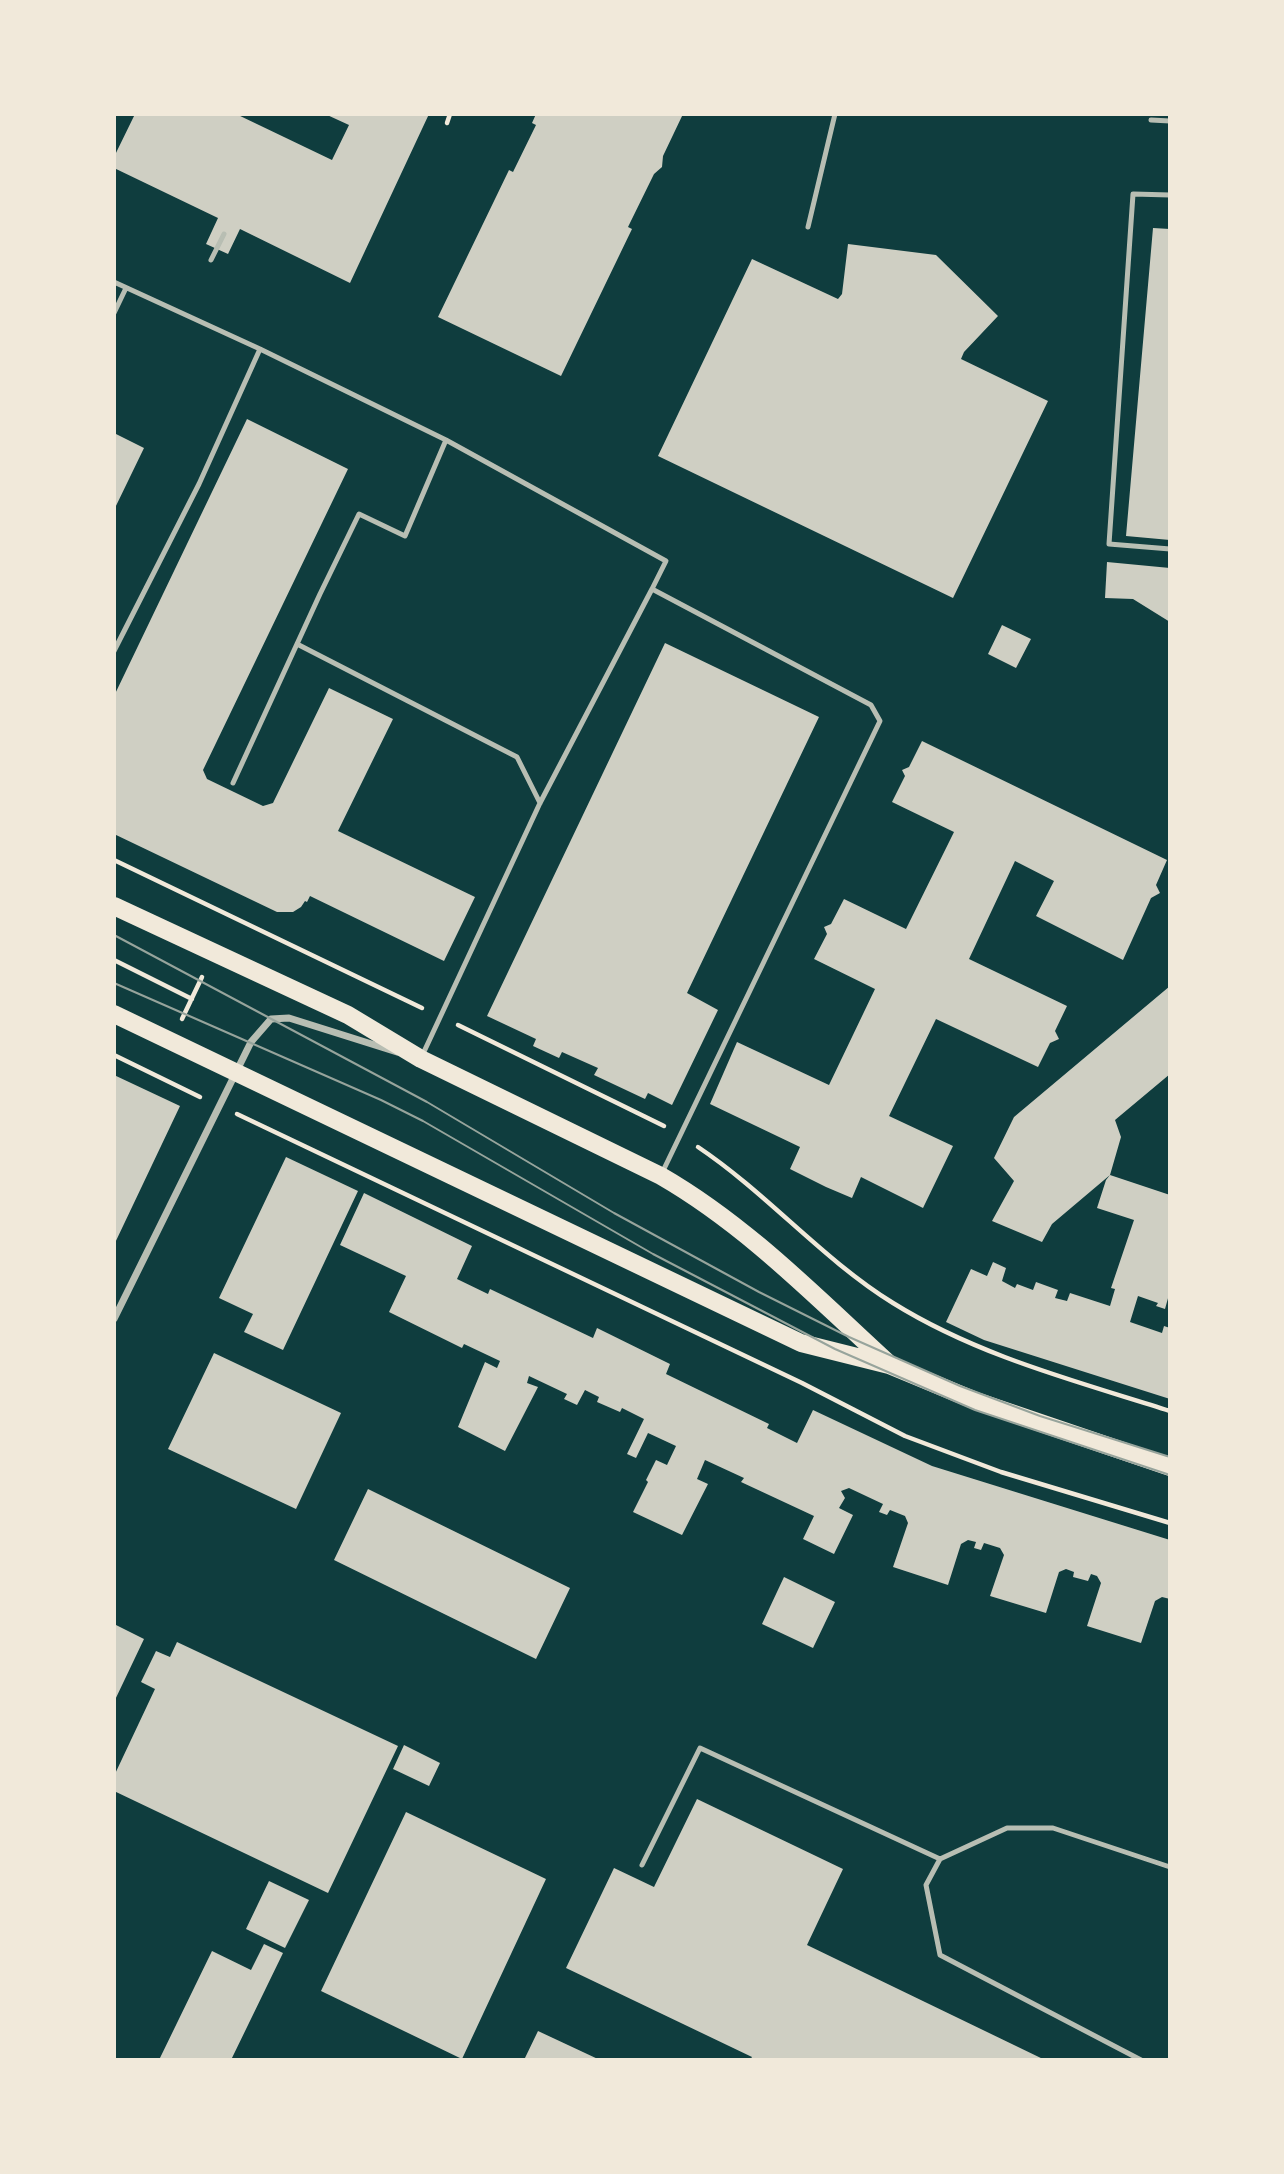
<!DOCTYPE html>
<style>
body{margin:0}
#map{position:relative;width:1284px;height:2174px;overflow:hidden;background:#0f3d3e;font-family:"PT Sans",sans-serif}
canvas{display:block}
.frame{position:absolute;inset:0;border:116px solid #f1e9da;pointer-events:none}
</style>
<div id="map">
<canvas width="1284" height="2174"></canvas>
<div class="frame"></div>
</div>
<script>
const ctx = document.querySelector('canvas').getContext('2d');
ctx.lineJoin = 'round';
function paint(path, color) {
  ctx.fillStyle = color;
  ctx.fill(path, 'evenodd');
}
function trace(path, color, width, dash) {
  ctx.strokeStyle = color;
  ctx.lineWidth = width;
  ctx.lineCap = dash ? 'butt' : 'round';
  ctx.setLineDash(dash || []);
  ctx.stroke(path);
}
const building = new Path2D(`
 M135 114H236L332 160 349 125 325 114H429L350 283 240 229 228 254 206 244 218 218 114 168V157Z
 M536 114H683L663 156 662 167 654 174 628 227 632 229 561 376 438 317 509 170 513 172 536 125 532 123Z
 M1153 228 1170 229V540L1126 536Z
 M848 244 936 255 998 316 964 352 961 359 1048 401 953 598 658 456 752 259 838 299 842 294Z
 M247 419 348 469 203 770 207 779 263 806 273 803 329 688 393 719 338 831 475 897 444 961 310 896 307 902 305 901 301 907 293 912H277L114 834V696Z
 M114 433 144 448 114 510Z
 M1107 562 1170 568V622L1133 599 1105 598Z
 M1002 625 1031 639 1016 668 988 654Z
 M665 643 819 717 687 993 718 1010 672 1105 648 1093 645 1099 594 1075 598 1068 562 1052 559 1058 533 1046 536 1039 487 1016Z
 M922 741 1167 860 1156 885 1160 893 1151 898 1123 960 1036 916 1054 881 1015 861 969 959 1067 1006 1055 1031 1059 1039 1050 1043 1038 1067 936 1019 889 1116 953 1146 923 1208 861 1177 852 1198 826 1187 790 1169 800 1147 710 1104 737 1042 829 1085 875 989 814 959 827 934 824 927 831 924 844 899 906 929 954 832 892 802 905 776 902 770 909 767Z
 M1170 986V1074L1115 1120 1121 1137 1110 1175 1052 1224 1042 1242 992 1221 1014 1181 994 1158 1014 1117Z
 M114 1075 180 1106 114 1245Z
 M286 1157 358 1191 283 1350 244 1332 253 1314 219 1298Z
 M1110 1175 1170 1195V1291L1165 1309 1156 1306 1158 1303 1138 1296 1130 1322 1162 1333 1164 1326 1170 1328V1399L984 1340 946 1322 971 1269 987 1276 993 1262 1006 1268 1002 1281 1015 1288 1017 1284 1033 1290 1036 1282 1058 1290 1055 1298 1067 1301 1070 1293 1110 1306 1115 1289 1111 1288 1134 1220 1097 1208 1106 1180Z
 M364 1193 472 1246 457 1279 488 1294 490 1289 593 1338 597 1328 670 1364 666 1374 769 1424 767 1428 797 1443 813 1410 932 1466 1170 1540V1599L1162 1597 1155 1601 1141 1643 1087 1626 1101 1583 1097 1576 1091 1574 1088 1581 1073 1577 1074 1572 1066 1569 1059 1572 1046 1613 990 1596 1004 1555 1000 1548 984 1543 981 1550 974 1548 976 1542 968 1540 961 1544 948 1585 893 1567 908 1523 905 1516 890 1510 887 1515 879 1512 883 1504 849 1488 841 1491 845 1498 839 1508 853 1515 834 1554 803 1539 814 1516 741 1482 744 1478 705 1460 697 1479 708 1484 682 1535 633 1512 648 1482 646 1480 656 1460 667 1465 676 1446 648 1433 636 1458 627 1454 644 1419 622 1408 620 1412 597 1402 599 1397 585 1390 577 1405 564 1399 567 1394 529 1376 527 1383 538 1387 505 1451 458 1427 485 1362 497 1368 500 1361 464 1344 462 1348 389 1312 406 1276 340 1245Z
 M214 1353 341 1413 296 1509 168 1449Z
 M368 1489 570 1588 536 1659 334 1560Z
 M784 1577 835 1602 813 1648 762 1624Z
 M114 1624 144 1639 114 1702Z
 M177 1642 398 1746 328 1893 114 1791V1776L155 1689 141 1682 156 1651 170 1657Z
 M404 1745 440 1763 429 1786 393 1769Z
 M697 1799 843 1869 807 1945 1045 2060H750L752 2057 566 1968 614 1868 654 1887Z
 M406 1812 546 1879 462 2059 321 1991Z
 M269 1881 309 1900 285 1948 246 1929Z
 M264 1944 283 1953 231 2060H159L212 1951 251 1970Z
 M538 2031 600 2060H524Z`);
const path = new Path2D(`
 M447 123 450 114
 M114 860 422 1008
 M114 960 192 999
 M182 1019 202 977
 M458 1025 664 1126
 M114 1055 200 1097
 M237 1114 802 1383 905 1436 1001 1472 1170 1523
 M698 1147C768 1194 822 1259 893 1303 978 1356 1076 1381 1170 1411`);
const service = new Path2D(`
 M1151 120 1170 121
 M1170 195 1133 194 1109 544 1170 549
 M808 227 835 114
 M211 260 224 234
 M114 282 260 349 446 440 666 561 652 589
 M114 313 126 288
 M297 644 517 757 540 803
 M114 651 199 484 260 349
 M233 783 320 594 359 514 405 536 446 440
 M422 1056 540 803 652 589 871 705 880 721 662 1173
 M642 1865 700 1748 940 1859
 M1141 2060 940 1955 926 1885 940 1859 1007 1828H1053L1170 1867`);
const minor = new Path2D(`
 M114 1319 251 1042 271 1019 289 1018 397 1052`);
const primary = new Path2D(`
 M114 906 348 1015 421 1059 661 1176C746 1225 815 1296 887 1362
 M114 1014 801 1343 889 1365 976 1401 1170 1467`);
const tram = new Path2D(`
 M114 935 427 1102 614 1213 759 1292 849 1337 960 1386 1040 1416 1170 1457
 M114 983 381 1100 423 1121 653 1254 835 1349 975 1410 1170 1475`);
paint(building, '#cfcfc3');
trace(path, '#f1e9da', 4.5);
trace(service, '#b8beb3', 5);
trace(minor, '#b8beb3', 7);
trace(primary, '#f1e9da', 18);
trace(tram, '#97a49c', 2);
</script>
